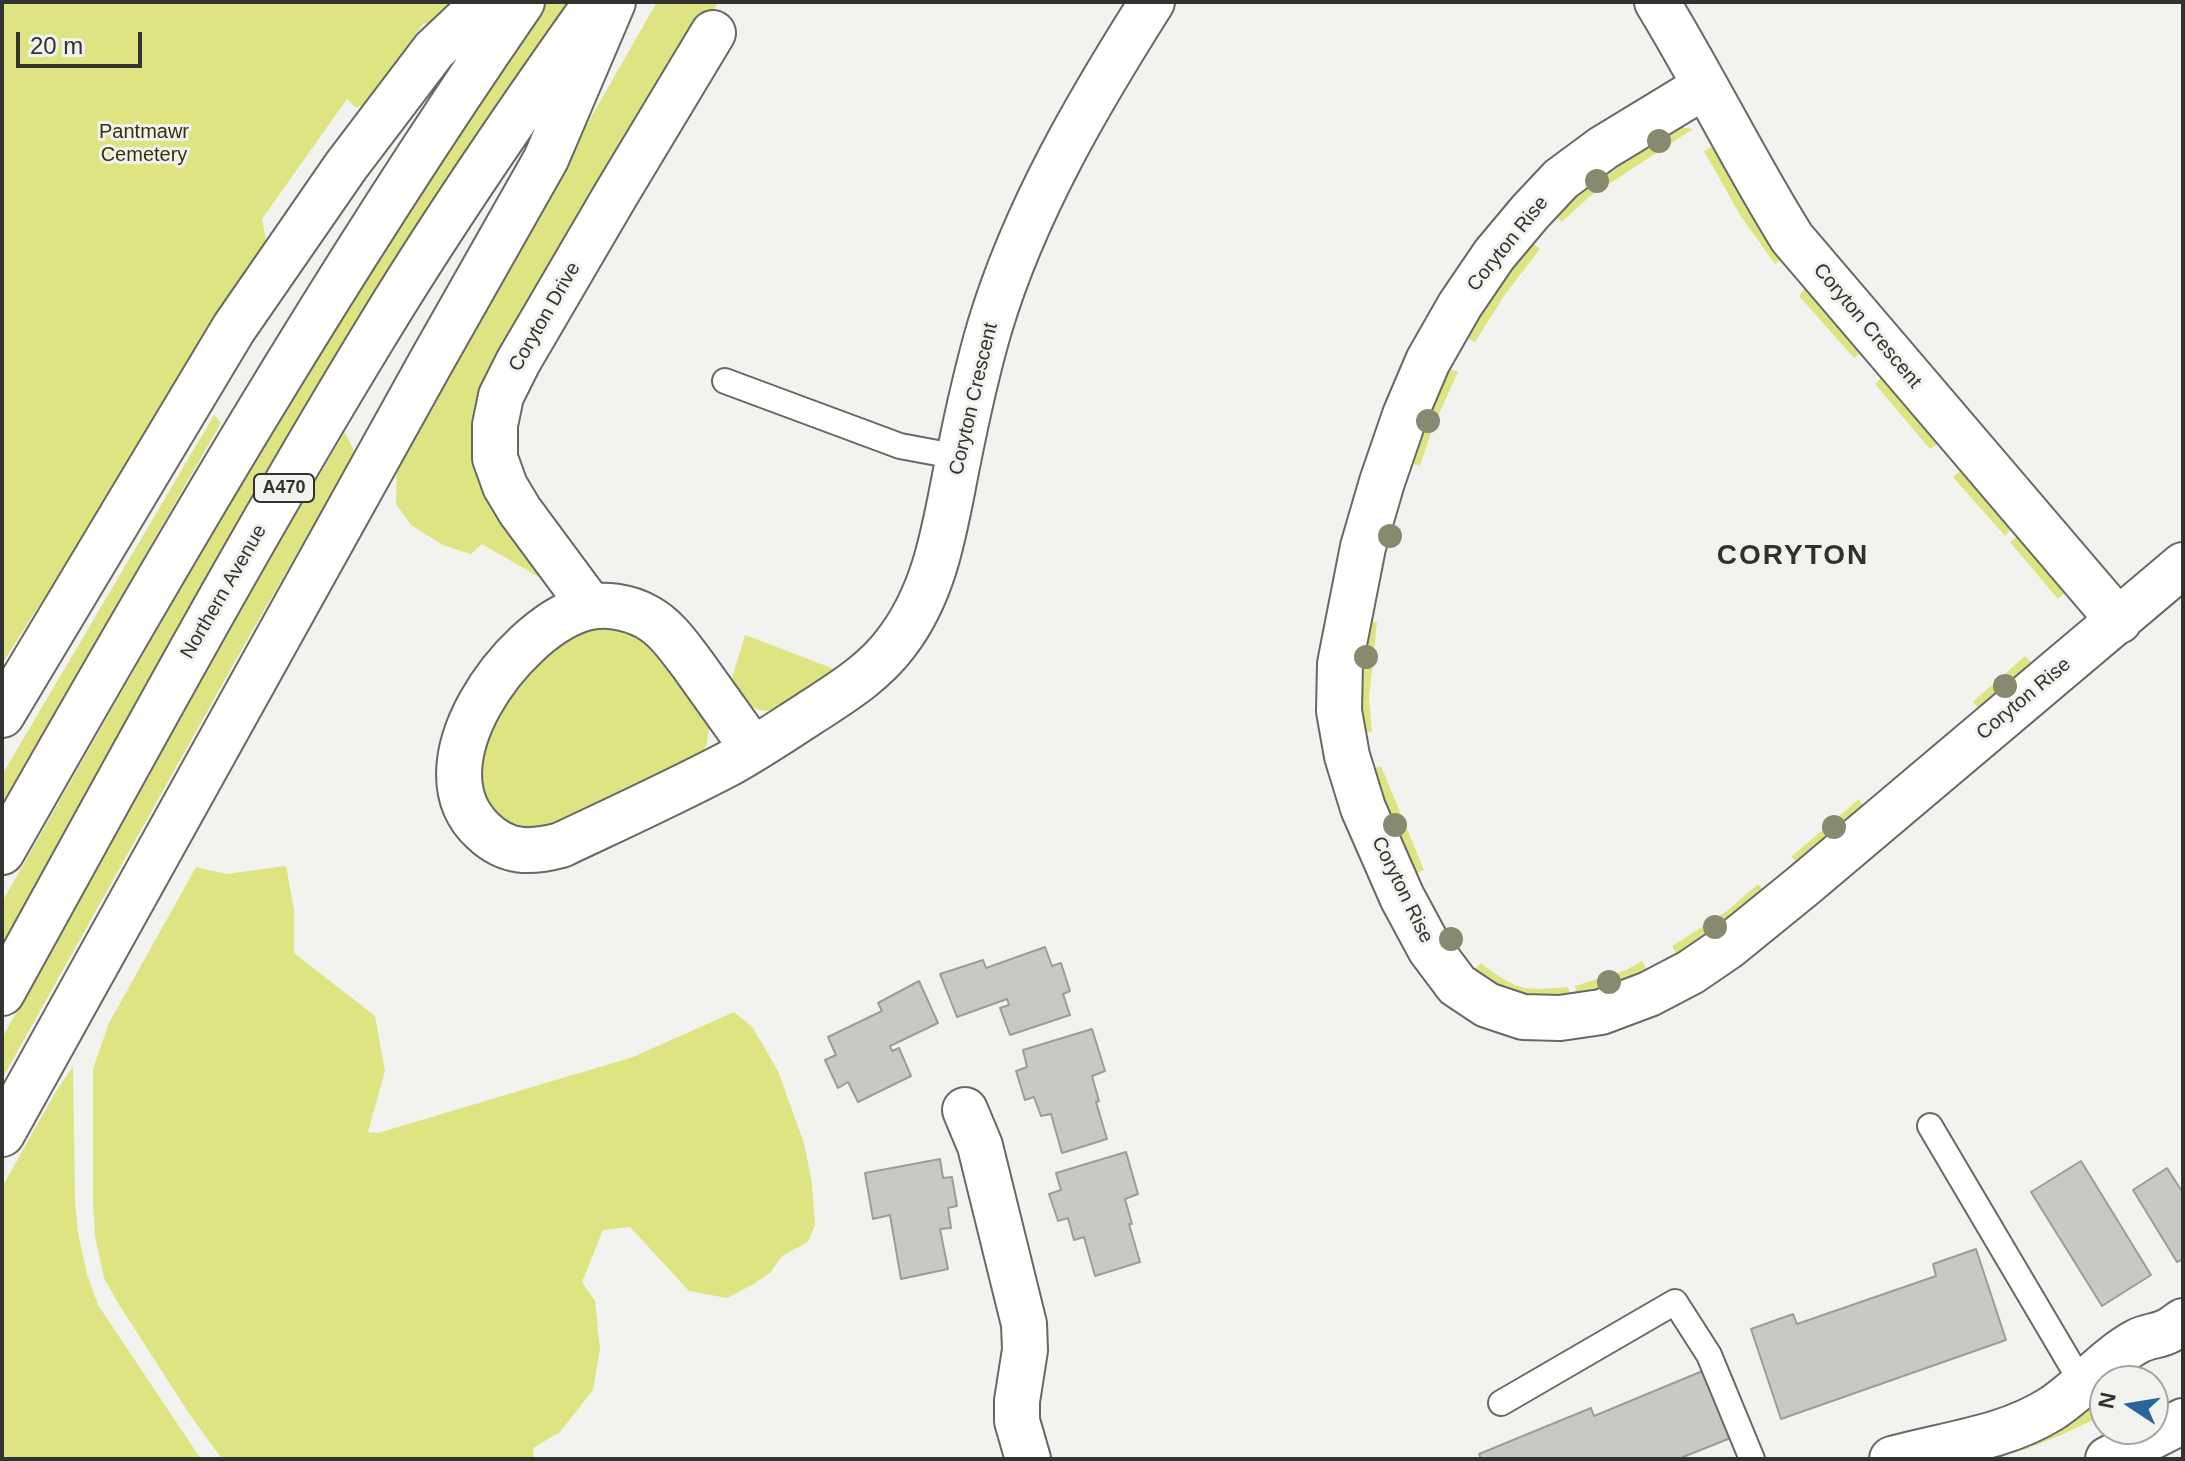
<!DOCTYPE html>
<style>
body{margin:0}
#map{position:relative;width:2185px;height:1461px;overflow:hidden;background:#f2f3ef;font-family:Helvetica,sans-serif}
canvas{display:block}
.frame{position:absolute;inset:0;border:4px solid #323331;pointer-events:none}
.north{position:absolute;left:2089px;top:1365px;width:80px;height:80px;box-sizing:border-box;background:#f2f3ef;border:2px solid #a5a6a3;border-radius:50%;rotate:282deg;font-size:22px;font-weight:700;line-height:32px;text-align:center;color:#323331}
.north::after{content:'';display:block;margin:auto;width:28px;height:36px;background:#28659c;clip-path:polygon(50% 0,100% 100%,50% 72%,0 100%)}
.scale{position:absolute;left:16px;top:32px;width:126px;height:36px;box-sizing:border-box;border:4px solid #323331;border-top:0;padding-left:10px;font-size:24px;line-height:28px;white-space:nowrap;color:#323331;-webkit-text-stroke:6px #f2f3ef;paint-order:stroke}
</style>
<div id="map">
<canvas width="2185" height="1461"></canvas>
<div class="frame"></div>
<div class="north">N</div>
<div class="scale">20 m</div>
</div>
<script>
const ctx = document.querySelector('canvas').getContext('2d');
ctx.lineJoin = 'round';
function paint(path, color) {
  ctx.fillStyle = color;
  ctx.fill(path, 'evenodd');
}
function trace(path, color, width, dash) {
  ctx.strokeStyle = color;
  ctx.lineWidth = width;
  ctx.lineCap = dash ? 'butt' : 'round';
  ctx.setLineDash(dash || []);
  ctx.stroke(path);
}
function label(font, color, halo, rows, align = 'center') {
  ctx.font = font + ' Helvetica,sans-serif';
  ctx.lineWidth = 6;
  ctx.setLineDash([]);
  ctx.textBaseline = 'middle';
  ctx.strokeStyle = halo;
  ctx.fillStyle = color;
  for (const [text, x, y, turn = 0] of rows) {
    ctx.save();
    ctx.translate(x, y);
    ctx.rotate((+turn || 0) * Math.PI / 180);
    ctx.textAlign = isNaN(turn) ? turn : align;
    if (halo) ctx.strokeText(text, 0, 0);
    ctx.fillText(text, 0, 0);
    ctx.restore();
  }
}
const green = new Path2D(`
 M2 2H455L445 20 423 24 363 106 355 107 347 99 262 219 266 240 65 593 40 604 2 664Z
 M548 2H572L361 319 244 513 2 946V902L252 463 455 136Z
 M657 2H719L697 32 496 396 544 580 482 544 471 554 443 545 411 525 396 504 397 459 428 405 447 382 499 278Z
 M1679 127 1693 129 1589 197 1562 222 1554 214 1574 188Z
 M1717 143 1785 256 1775 264 1740 215 1704 151Z
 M1531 242 1540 249 1506 293 1475 342 1466 338 1464 328Z
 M1806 286 1863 351 1854 358 1799 296Z
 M1448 368 1458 372 1433 427 1420 466 1408 462Z
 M1883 376 1940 442 1930 449 1875 384Z
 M214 415 221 423 2 804V775Z
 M345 432 355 453 251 633 2 1079V1038L285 532Z
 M1962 469 2015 525 2005 536 1953 477Z
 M2022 533 2069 589 2058 599 2010 542Z
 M1367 621 1377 622 1369 698 1372 732 1360 733 1355 711Z
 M597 622 641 630 710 722 707 744 699 759 555 831 512 833 475 787 483 736 529 663Z
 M745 635 842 672C829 679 817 687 804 695 771 716 756 719 730 685Z
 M2025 656 2036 667 1983 713 1973 702Z
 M1381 766 1424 870 1415 874 1410 871 1372 769Z
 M1859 799 1863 806 1862 814 1798 863 1791 857Z
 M286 866 294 909V953L375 1016 385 1071 368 1132 378 1133 633 1057 734 1012 753 1028 778 1071 804 1143 812 1183 815 1225 808 1242 782 1256 770 1273 752 1285 727 1298 689 1291 630 1227 603 1230 582 1282 595 1301 600 1349 593 1390 560 1432 533 1448 534 1459H222L190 1415 118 1303 104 1278 95 1236 93 1203V1069L109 1023 196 867 226 874Z
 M1758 884 1767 894 1678 957 1672 946 1727 911Z
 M1642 961 1648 972 1578 1000 1575 986 1626 970Z
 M1481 963C1517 991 1523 991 1568 987L1573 1002H1529L1471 974Z
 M73 1066 75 1201 78 1233 87 1274 98 1305 201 1459H2V1187L55 1093Z
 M2105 1393V1414C2074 1430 2013 1459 1980 1459Z`);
const building = new Path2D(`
 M1045 947 1052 966 1061 963 1070 991 1063 994 1070 1015 1010 1035 1000 1008 1009 1005 1007 999 957 1017 940 974 983 960 986 968Z
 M919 981 938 1023 890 1046 892 1051 899 1048 911 1076 858 1102 848 1082 838 1088 825 1060 836 1055 828 1037 882 1011 878 1003Z
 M1092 1029 1105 1071 1092 1076 1099 1101 1096 1102 1107 1139 1062 1153 1051 1114 1041 1116 1034 1097 1025 1100 1016 1071 1027 1067 1023 1050Z
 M1126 1152 1138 1194 1125 1199 1132 1224H1129L1140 1262 1095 1276 1084 1237 1074 1240 1068 1218 1058 1221 1049 1194 1061 1190 1056 1173Z
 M940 1159 943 1178 952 1177 957 1206 948 1208 951 1228 940 1229 948 1269 901 1279 890 1215 873 1219 865 1173Z
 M2081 1161 2151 1275 2102 1306 2031 1192Z
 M2167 1168 2183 1193V1259L2177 1262 2133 1190Z
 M1976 1249 2006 1340 1781 1419 1751 1329 1793 1314 1797 1324 1936 1276 1933 1264Z
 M1705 1370 1733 1437 1678 1459H1481L1479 1454 1591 1408 1594 1416Z`);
const lane = new Path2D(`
 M725 381 900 446 959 457
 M1930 1126 2083 1385
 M1501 1403 1675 1302 1709 1355 1752 1459`);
const street = new Path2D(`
 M1657 2C1704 79 1744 161 1792 238L2119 621
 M1705 86 1603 148 1561 179 1530 212 1494 255 1460 305 1428 361 1405 415 1382 482 1363 547 1340 664 1339 711 1347 756 1363 808 1402 897 1430 949 1457 985 1487 1005 1523 1017 1560 1018 1601 1012 1649 994 1691 972 1729 946 1804 885 2183 565
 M591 607 520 511 505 486 495 458V425L501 396 518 362 615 196 713 33
 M753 749C733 721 713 693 693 665 680 648 667 628 647 617 629 607 603 602 582 609 512 631 413 766 483 831 507 854 531 853 561 845 618 818 675 792 730 763 757 748 782 731 807 715 839 694 873 674 896 643 937 590 945 525 958 461 967 416 977 370 990 326 1025 210 1088 103 1152 2
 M965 1110 980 1146 1024 1324 1025 1350 1017 1401V1421L1028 1459
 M1892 1459C1945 1444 2003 1439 2051 1409 2082 1389 2106 1358 2138 1341 2147 1336 2159 1336 2168 1331 2173 1329 2178 1324 2183 1321`);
const primary = new Path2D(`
 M2108 1459 2183 1421`);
const highway = new Path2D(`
 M2 715 234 328 346 166 434 50 485 2
 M2 852C166 563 333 276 522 2
 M2 993C125 771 245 547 377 331 443 222 515 117 588 14
 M2 1134 431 362 546 159 613 2`);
const trees = [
 [1659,141],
 [1597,181],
 [1428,421],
 [1390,536],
 [1366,657],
 [2005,686],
 [1395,825],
 [1834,827],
 [1715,927],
 [1451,939],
 [1609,982]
];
const shields = [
 [284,488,60]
];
const shieldNames = [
 ["A470",284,488]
];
const parkNames = [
 ["Pantmawr",144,132],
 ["Cemetery",144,155]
];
const streetNames = [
 ["Coryton Rise",1508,244,-51],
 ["Coryton Drive",545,317,-60],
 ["Coryton Crescent",1867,326,50],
 ["Coryton Crescent",974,399,-77],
 ["Northern Avenue",224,592,-60],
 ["Coryton Rise",2024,699,-40],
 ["Coryton Rise",1402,890,64]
];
const districtNames = [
 ["CORYTON",1793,556]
];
paint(green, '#dfe483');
paint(building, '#c8c9c5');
trace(building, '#9c9c99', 2);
trace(lane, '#686865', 28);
trace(street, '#686865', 48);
trace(primary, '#686865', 48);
trace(highway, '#686865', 48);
trace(lane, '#fff', 24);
trace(street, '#fff', 44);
trace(primary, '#fff', 44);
trace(highway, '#fff', 44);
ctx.fillStyle = '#888a70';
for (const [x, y] of trees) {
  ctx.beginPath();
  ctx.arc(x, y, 12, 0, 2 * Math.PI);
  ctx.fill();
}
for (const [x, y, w] of shields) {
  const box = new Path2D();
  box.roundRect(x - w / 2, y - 14, w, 28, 6);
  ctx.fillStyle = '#f2f3ef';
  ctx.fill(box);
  trace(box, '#323331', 2);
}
label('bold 18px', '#323331', null, shieldNames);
label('20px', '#323409', '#f2f3ef', parkNames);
label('20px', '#323331', '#f2f3ef', streetNames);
ctx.letterSpacing = '2px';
label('bold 28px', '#30312e', '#f2f3ef', districtNames);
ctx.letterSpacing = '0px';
</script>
